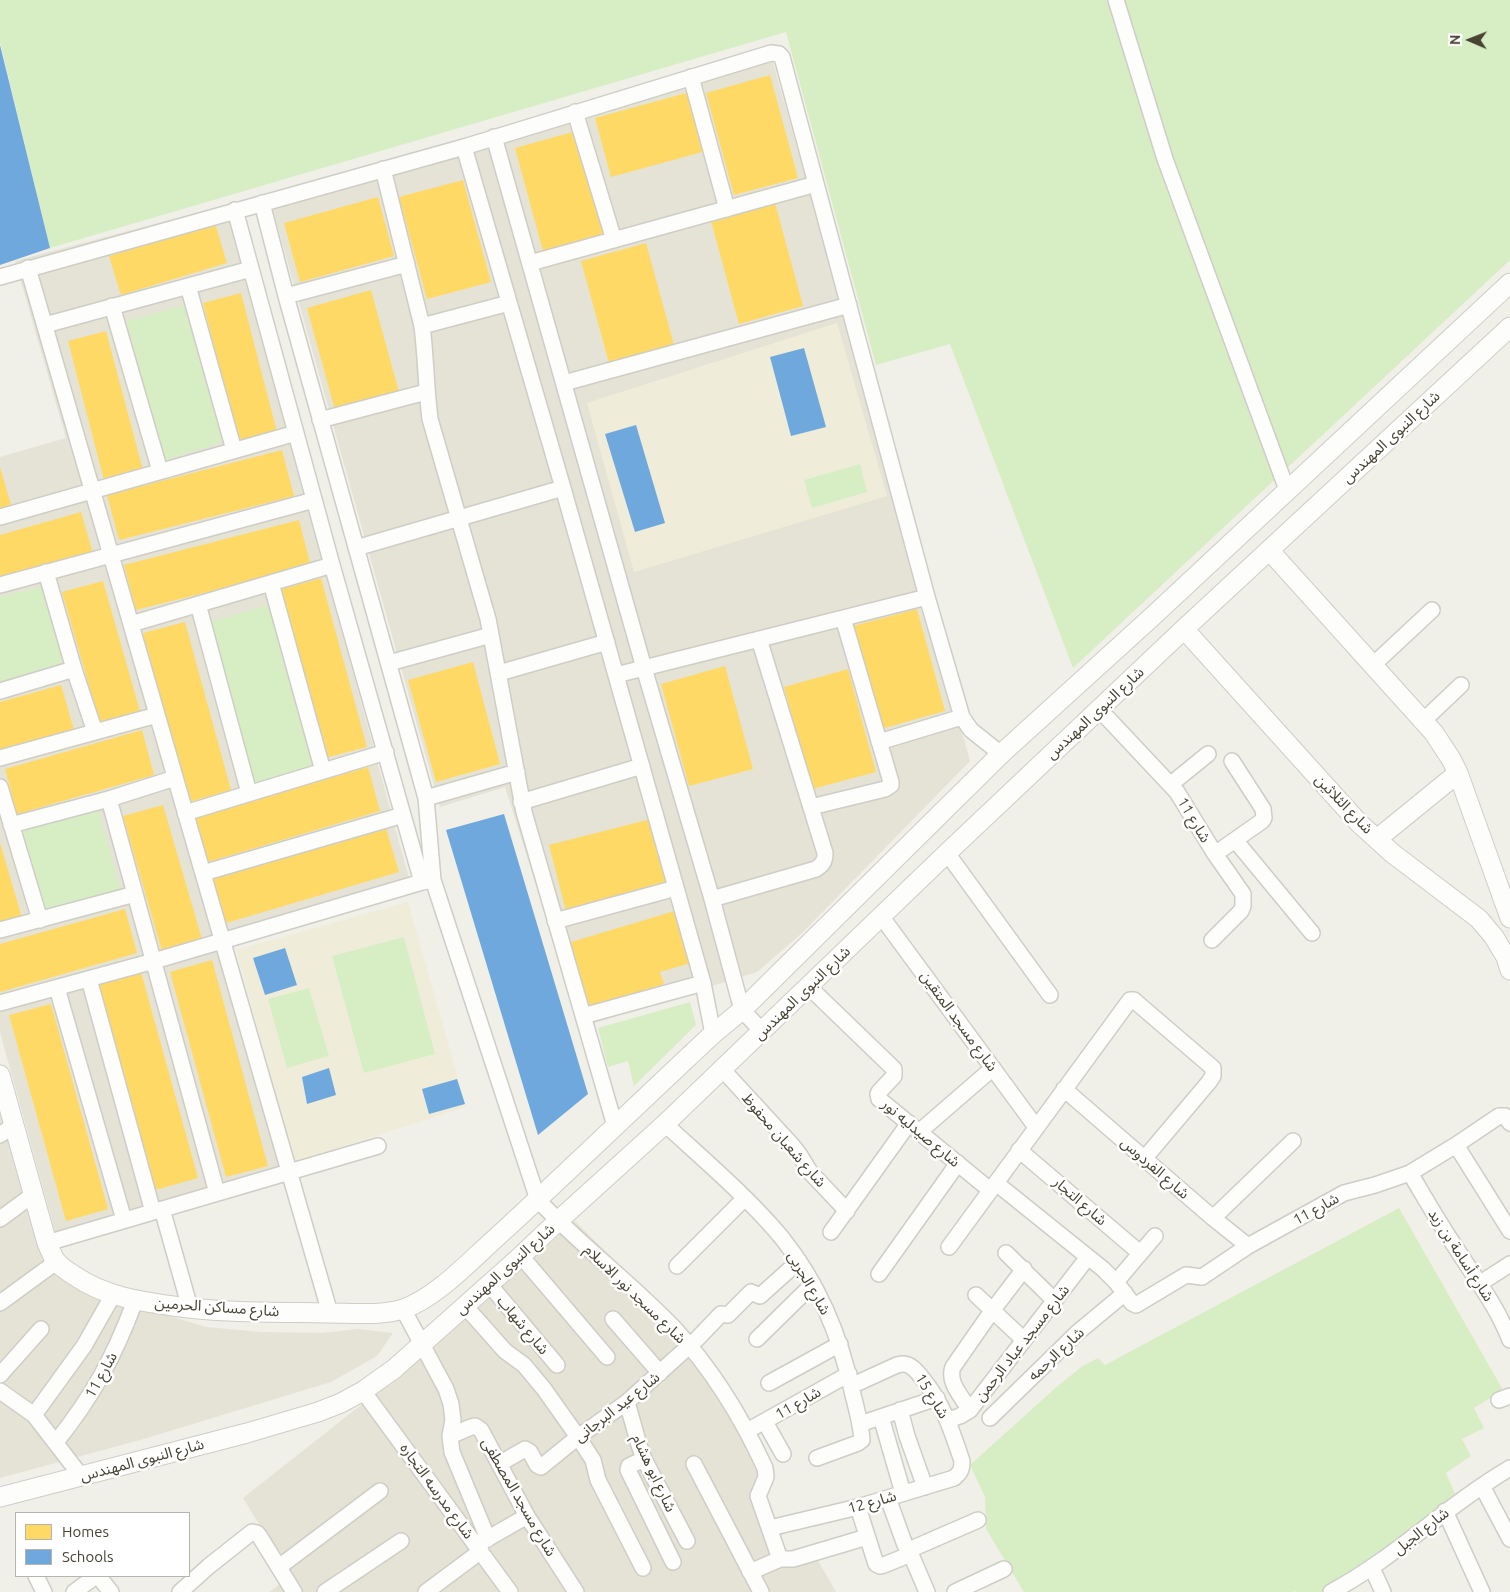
<!DOCTYPE html>
<meta charset="utf-8">
<style>
body{margin:0}
#map{position:relative;width:1510px;height:1592px;overflow:hidden;background:#f0efe8;font-family:Ubuntu,sans-serif}
canvas{display:block}
.legend{position:absolute;left:15px;top:1512px;width:175px;height:65px;box-sizing:border-box;background:#fff;border:1px solid #b6b4ae;margin:0;padding:6px 9px;list-style:none;font-size:15px;color:#484334}
.legend li{display:flex;align-items:center;gap:10px;height:25px}
.legend b{width:25px;border:1px solid #b6b4ae}
.north{position:absolute;left:1445px;top:15px;width:50px;height:50px;-webkit-text-stroke:4px #fff;paint-order:stroke;rotate:271deg;font-size:14px;font-weight:700;line-height:20px;text-align:center;color:#484334}
.north::after{content:'';display:block;margin:auto;width:18px;height:22px;background:#484334;clip-path:polygon(50% 0,100% 100%,50% 72%,0 100%)}
</style>
<div id="map">
<canvas width="1510" height="1592"></canvas>
<ul class="legend">
<li><b style="height:14px;background:#ffd966"></b>Homes</li>
<li><b style="height:14px;background:#6fa8dc"></b>Schools</li>
</ul>
<div class="north">N</div>
</div>
<script>
const ctx = document.querySelector('canvas').getContext('2d');
ctx.lineJoin = 'round';
function paint(path, color) {
  ctx.fillStyle = color;
  ctx.fill(path, 'evenodd');
}
function trace(path, color, width, dash) {
  ctx.strokeStyle = color;
  ctx.lineWidth = width;
  ctx.lineCap = dash ? 'butt' : 'round';
  ctx.setLineDash(dash || []);
  ctx.stroke(path);
}
function label(font, color, halo, rows, align = 'center') {
  ctx.font = font + ' Ubuntu,"Noto Sans Arabic",sans-serif';
  ctx.lineWidth = 5;
  ctx.setLineDash([]);
  ctx.textBaseline = 'middle';
  ctx.strokeStyle = halo;
  ctx.fillStyle = color;
  for (const [text, x, y, turn = 0] of rows) {
    ctx.save();
    ctx.translate(x, y);
    ctx.rotate((+turn || 0) * Math.PI / 180);
    ctx.textAlign = isNaN(turn) ? turn : align;
    if (halo) ctx.strokeText(text, 0, 0);
    ctx.fillText(text, 0, 0);
    ctx.restore();
  }
}
const residential = new Path2D(`
 M772 59 970 761 802 933 757 972 581 1027 505 787 440 807 273 210Z
 M226 205 413 893 217 948 282 1170 56 1235 0 1032V457L66 438 15 261Z
 M0 1110 50 1248 65 1270 163 1314 206 1327 261 1332 322 1333 358 1329 393 1333 377 1356 331 1382 140 1440 0 1478Z
 M575 1221 675 1321 758 1442 762 1494 782 1554 810 1547 836 1592H269L291 1576 243 1498 432 1349Z`);
const education = new Path2D(`
 M837 323 887 496 634 572 587 403Z
 M408 902 466 1107 294 1162 236 950Z`);
const green = new Path2D(`
 M0 0H1510V260L1073 668 950 344 876 365 786 32 50 248 0 42Z
 M186 305 223 442 164 460 127 321Z
 M860 464 867 492 812 508 804 480Z
 M46 585 67 664 0 682V597Z
 M269 605 316 770 256 787 210 622Z
 M97 807 122 897 42 920 17 830Z
 M404 937 435 1054 364 1073 332 956Z
 M309 988 329 1056 287 1068 268 999Z
 M690 1002 696 1025 634 1086 628 1061 608 1067 598 1028Z
 M1399 1208 1503 1390 1474 1408 1484 1428 1462 1439 1471 1456 1446 1473 1459 1503 1326 1592H1296V1591L1293 1592H1024L986 1529 985 1497 970 1465 1052 1391 1081 1367 1098 1358 1105 1365Z`);
const homes = new Path2D(`
 M770 75 798 178 734 195 706 93Z
 M690 92 706 151 611 177 595 118Z
 M580 130 608 233 543 251 515 148Z
 M463 180 491 282 427 299 399 197Z
 M378 197 394 256 300 282 284 223Z
 M775 203 803 306 739 324 711 221Z
 M215 223 227 263 121 295 109 256Z
 M646 243 674 345 609 363 581 261Z
 M371 290 399 392 335 410 307 308Z
 M241 293 278 436 240 446 203 303Z
 M106 331 144 474 105 484 68 341Z
 M282 450 294 496 119 540 107 495Z
 M0 467 11 505 0 508Z
 M81 512 94 557 0 583V535Z
 M299 520 311 566 136 610 124 565Z
 M321 578 367 747 325 758 279 590Z
 M103 581 141 715 101 727 62 592Z
 M917 609 945 711 881 729 853 626Z
 M185 622 231 790 189 802 143 633Z
 M473 662 500 764 436 782 408 680Z
 M725 666 753 769 689 786 661 684Z
 M848 669 876 772 812 789 784 687Z
 M61 685 74 730 0 750V702Z
 M142 730 154 775 17 814 5 769Z
 M368 767 380 811 208 862 195 818Z
 M163 805 202 939 162 951 123 816Z
 M655 818 673 883 566 911 549 845Z
 M386 828 399 872 226 923 213 879Z
 M0 843 23 921 0 928Z
 M125 909 137 953 0 992V944Z
 M678 910 694 962 660 972 664 984 589 1008 568 943Z
 M212 960 268 1166 226 1177 170 972Z
 M141 972 198 1178 155 1190 99 984Z
 M51 1004 108 1209 66 1221 9 1015Z`);
const schools = new Path2D(`
 M0 45 50 248 0 265Z
 M804 348 826 427 791 436 770 357Z
 M636 425 665 523 635 532 605 434Z
 M504 814 588 1094 538 1135 446 830Z
 M285 948 297 985 265 995 253 958Z
 M329 1068 336 1095 307 1104 302 1077Z
 M457 1079 465 1104 429 1114 422 1089Z`);
const minor = new Path2D(`
 M1116 0 1165 159 1287 490
 M691 77 727 209
 M575 112 614 240
 M494 137 644 668 712 899 742 1010 762 1031
 M464 147 563 488 703 983 713 1034
 M383 169 422 326C426 357 426 388 430 419L488 619 524 812 615 1126
 M262 203 286 296 426 798 433 880 538 1200C580 1245 631 1283 674 1328 712 1369 742 1418 765 1468L766 1477 758 1496 780 1559
 M235 210 332 565 422 882 433 880
 M530 263 816 184
 M28 268 330 1313
 M0 277 464 147 771 53 779 54 782 57 927 597 962 717 971 730 1001 754
 M188 286 234 450
 M286 296 407 264
 M112 306 160 471
 M45 325 251 269
 M422 326 509 303
 M564 383 849 305
 M320 420 426 392
 M0 517 296 433
 M356 548 563 488
 M46 572 74 669 95 732
 M271 583 323 771
 M0 585 314 500
 M198 604 249 793
 M131 624 332 565
 M389 663 491 635
 M1373 665 1432 610
 M499 673 607 642
 M616 675 927 597
 M0 691 74 669
 M1099 709 1177 792 1215 854 1243 894V906L1241 911 1212 940
 M1423 721 1461 685
 M879 742 962 717
 M0 758 157 715
 M1171 784 1208 754
 M0 787 40 920
 M426 798 517 772
 M109 799 217 1193
 M521 802 642 766
 M811 807 885 789 891 785V782L843 618
 M185 813 386 752
 M11 825 109 799 175 778
 M1235 840 1312 933
 M947 853 1050 995
 M1215 854 1262 821 1264 818 1263 809 1232 761
 M203 873 403 815
 M712 899 816 869C823 864 825 861 825 853L759 639
 M881 916 1036 1127
 M555 921 676 888
 M0 930 135 894
 M89 979 153 1212
 M808 986 894 1069V1076L879 1092 878 1094 879 1099 990 1190
 M57 988 124 1220
 M0 1003 154 961 422 882
 M583 1016 703 983
 M722 1069 792 1145 799 1154 810 1172 847 1211
 M1064 1089 1213 1218 1248 1246
 M665 1124C704 1160 749 1198 782 1238 819 1284 841 1338 853 1395 857 1410 861 1425 862 1440L858 1443 817 1458
 M919 1132 993 1068
 M0 1135 14 1125
 M1456 1145 1510 1231
 M1019 1150 1140 1253
 M1410 1173C1425 1198 1439 1223 1456 1248 1475 1278 1497 1306 1510 1340
 M996 1183 1103 1269 1116 1282 1132 1303 1136 1305 1186 1275 1202 1277 1248 1246 1344 1193 1375 1185 1410 1173 1456 1145 1499 1116H1505L1510 1123
 M162 1209 190 1308
 M1213 1218 1293 1141
 M0 1219 34 1194
 M831 1232 909 1123
 M47 1243 378 1146
 M949 1247 1130 1000H1134L1136 1002 1213 1068V1076L1209 1082 1144 1159
 M1006 1253 1055 1301
 M521 1256 607 1357
 M677 1266 744 1199
 M879 1274 958 1163
 M1116 1282 1155 1236
 M489 1284 557 1365
 M1479 1284 1510 1264
 M976 1295 1024 1340
 M0 1303 56 1262
 M465 1306 505 1351 524 1365 544 1389 578 1437 593 1460 598 1480 643 1568
 M403 1309 446 1389 451 1404 453 1420 450 1436 452 1452 488 1539
 M613 1319 660 1373
 M757 1339 813 1284
 M0 1375 41 1329
 M769 1383 840 1344
 M0 1391 34 1415 81 1476
 M363 1391 510 1592
 M1499 1400 1510 1396
 M627 1402 639 1445 644 1459 687 1541
 M900 1410 907 1436 925 1487
 M970 1410C962 1397 947 1382 953 1367L992 1311 1024 1269
 M34 1415 84 1346 113 1295
 M881 1417 903 1493
 M990 1418 1077 1333 1125 1293
 M948 1420 960 1416 970 1410 1088 1257
 M765 1422 783 1454
 M860 1424 937 1398
 M747 1431 849 1374
 M450 1436 471 1427 475 1426 481 1430 527 1516 576 1592
 M56 1442C93 1396 114 1357 135 1301
 M644 1459 629 1466 628 1470 673 1562
 M499 1464 525 1449 530 1452 537 1465 541 1467 578 1437 627 1402 697 1339 721 1314 728 1315 751 1292 760 1296 799 1261
 M694 1464 761 1592
 M1482 1486 1510 1539
 M888 1498 905 1545 909 1550 927 1592
 M858 1507 876 1564 880 1566 884 1565 911 1554
 M1445 1511 1482 1592
 M770 1528 858 1507 954 1478C960 1473 962 1470 962 1461 952 1431 943 1403 922 1378 918 1373 914 1367 908 1365 904 1363 901 1364 897 1365L851 1386
 M480 1543 527 1516
 M909 1550 978 1520
 M279 1567 380 1491
 M1372 1568 1383 1592
 M750 1572 780 1559H793L867 1537
 M36 1576 44 1592
 M98 1576 111 1592
 M74 1592 96 1576
 M180 1592 209 1566 252 1532 257 1533 260 1537 294 1592
 M325 1592 401 1541
 M426 1592 481 1551
 M955 1592 1004 1569
 M1331 1592C1395 1558 1447 1505 1510 1468`);
const tertiary = new Path2D(`
 M1269 550 1434 733 1451 759 1458 773 1510 918
 M1184 629 1359 823 1392 853 1479 919 1494 937 1506 957 1510 970
 M1377 839 1458 773
 M0 1075 47 1243C50 1249 52 1256 56 1261 60 1267 69 1272 75 1276 104 1296 138 1301 173 1306 222 1313 278 1312 328 1313 351 1313 381 1316 403 1309 436 1298 472 1259 498 1236 570 1170 641 1101 713 1034L742 1010 1001 754 1153 616 1510 283
 M0 1497 247 1433 318 1412 341 1403 363 1391 394 1369 521 1256 558 1221 665 1124 947 853 1184 629 1510 327`);
const streetNames = [
 ["شارع النبوى المهندس",1391,437,-43],
 ["شارع النبوى المهندس",1095,713,-43],
 ["شارع الثلاثين",1344,804,46],
 ["شارع 11",1194,820,59],
 ["شارع النبوى المهندس",802,993,-44],
 ["شارع مسجد المتقين",959,1021,54],
 ["شارع صيدليه نور",921,1133,40],
 ["شارع شعبان محفوظ",784,1140,49],
 ["شارع الفردوس",1155,1168,41],
 ["شارع التجار",1080,1201,41],
 ["شارع 11",1316,1209,-29],
 ["شارع أسامة بن زيد",1461,1255,57],
 ["شارع النبوى المهندس",505,1269,-42],
 ["شارع الجربى",809,1283,60],
 ["شارع مسجد نور الاسلام",635,1294,44],
 ["شارع مساكن الحرمين",217,1307,4],
 ["شارع شهاب",523,1325,50],
 ["شارع مسجد عباد الرحمن",1022,1343,-52],
 ["شارع الرحمه",1056,1354,-43],
 ["شارع 11",101,1375,-61],
 ["شارع 15",932,1396,58],
 ["شارع 11",798,1403,-30],
 ["شارع عيد البرجانى",617,1407,-38],
 ["شارع النبوى المهندس",142,1460,-15],
 ["شارع ابو هشام",654,1473,65],
 ["شارع مدرسه التجاره",437,1491,54],
 ["شارع مسجد المصطفى",519,1497,60],
 ["شارع 12",872,1502,-16],
 ["شارع الجبل",1421,1531,-38]
];
paint(residential, '#e5e3d5');
paint(education, '#efedd9');
paint(green, '#d7eec5');
paint(homes, '#ffd966');
paint(schools, '#6fa8dc');
trace(minor, '#cecdc6', 18);
trace(tertiary, '#cecdc6', 21);
trace(minor, '#fdfdfc', 15);
trace(tertiary, '#fdfdfc', 19);
label('15px', '#484334', '#fff', streetNames);
</script>
